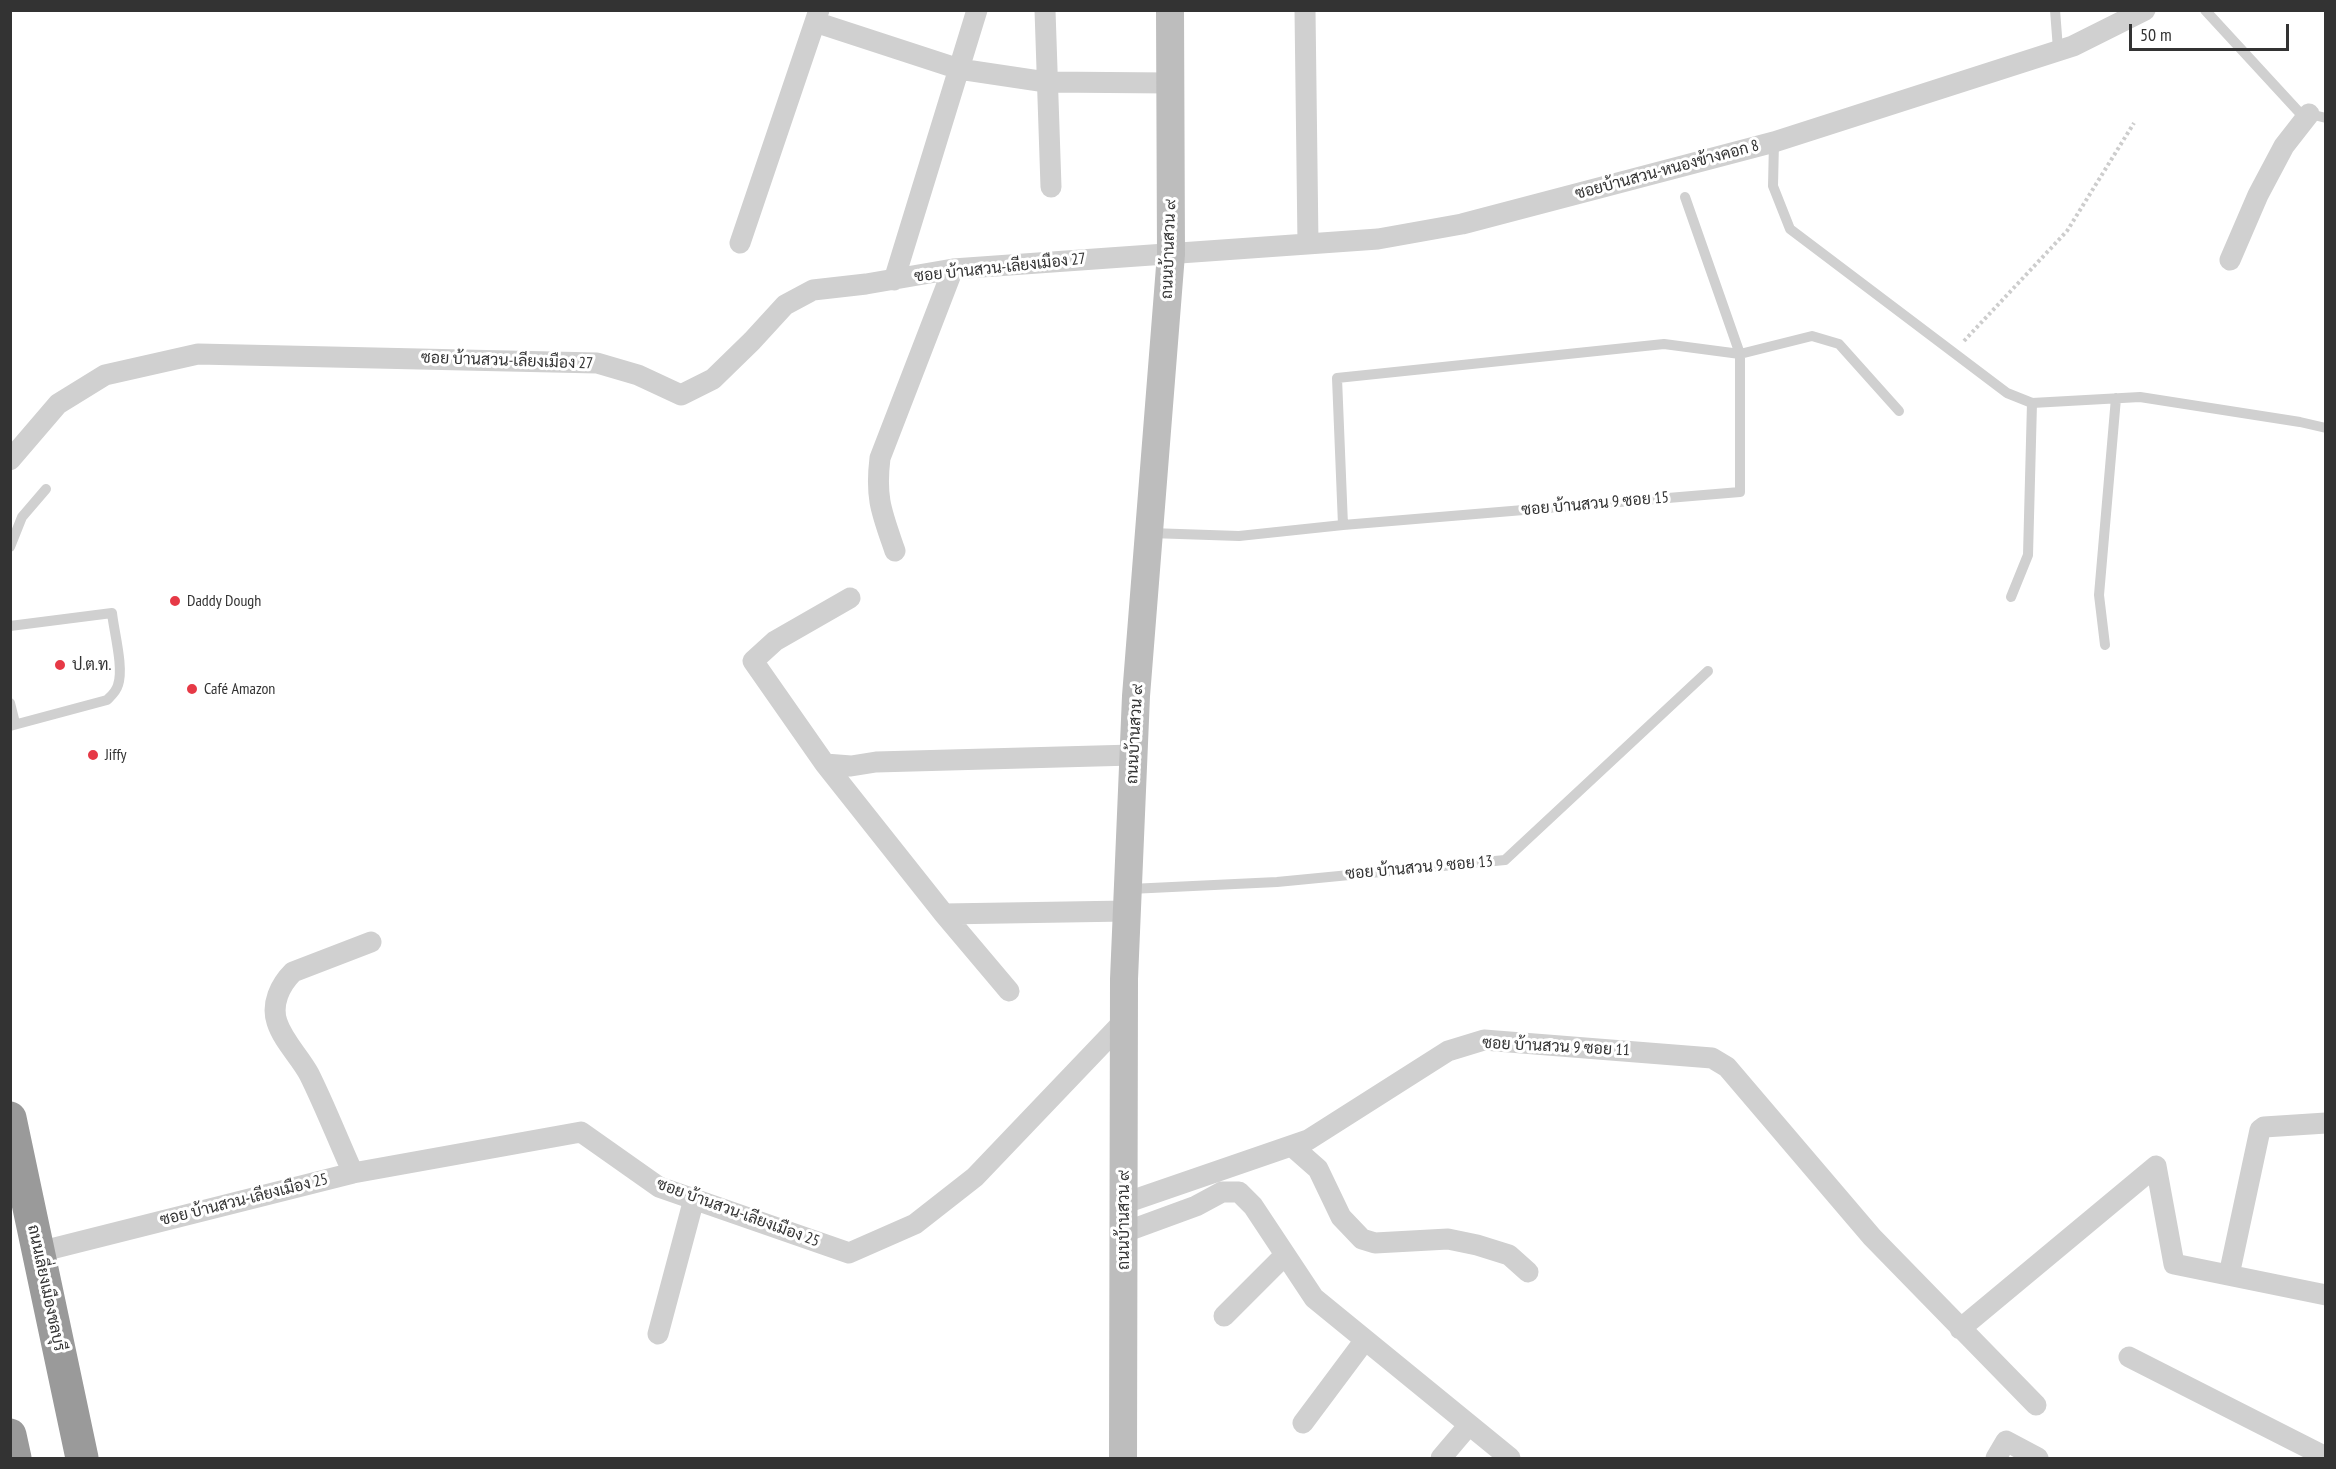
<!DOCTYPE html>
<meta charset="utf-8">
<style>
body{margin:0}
#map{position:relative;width:2336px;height:1469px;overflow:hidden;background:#fff;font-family:"PT Sans Narrow",sans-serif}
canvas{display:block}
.frame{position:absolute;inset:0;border:12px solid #333;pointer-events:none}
.scale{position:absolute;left:2129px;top:24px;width:160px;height:27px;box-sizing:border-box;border:3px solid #333;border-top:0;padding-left:8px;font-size:18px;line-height:21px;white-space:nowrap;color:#333;-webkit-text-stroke:4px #fff;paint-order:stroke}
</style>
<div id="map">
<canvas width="2336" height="1469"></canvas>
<div class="frame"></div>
<div class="scale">50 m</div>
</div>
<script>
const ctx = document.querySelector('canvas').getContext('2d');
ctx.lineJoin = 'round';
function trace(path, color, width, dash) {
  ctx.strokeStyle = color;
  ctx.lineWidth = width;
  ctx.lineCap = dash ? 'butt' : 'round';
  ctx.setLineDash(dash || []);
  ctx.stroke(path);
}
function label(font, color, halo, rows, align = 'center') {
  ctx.font = font + ' "PT Sans Narrow",Sarabun,sans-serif';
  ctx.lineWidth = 6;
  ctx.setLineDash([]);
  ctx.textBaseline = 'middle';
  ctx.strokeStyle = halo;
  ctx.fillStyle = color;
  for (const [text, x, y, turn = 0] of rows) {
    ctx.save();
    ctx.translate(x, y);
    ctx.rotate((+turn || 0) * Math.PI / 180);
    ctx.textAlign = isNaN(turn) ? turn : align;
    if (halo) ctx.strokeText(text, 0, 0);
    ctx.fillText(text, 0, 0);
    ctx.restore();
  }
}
const path = new Path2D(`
 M1964 341 2067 231 2134 123`);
const lane = new Path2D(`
 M2055 10 2058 49
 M2205 10 2298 111 2326 118
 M1774 142 1773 186 1790 229 2007 393 2032 403 2140 397 2300 422 2326 428
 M1343 525 1337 378 1664 344 1740 354 1812 336 1839 344 1899 411
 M1150 533 1239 536 1343 525 1740 492V354L1685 197
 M10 547 22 517 46 489
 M2011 597 2028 555 2032 403
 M10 626 112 613C114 632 124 668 118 685 116 692 112 695 107 700L10 726
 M2105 645 2099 595 2116 398
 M10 703 15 723
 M1130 889 1277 882 1505 860 1708 671`);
const street = new Path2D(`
 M1045 10 1051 187
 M1305 10 1308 244
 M815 22 959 69 1046 82 1170 83
 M740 243 819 10
 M2230 260 2258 195 2284 146 2309 114
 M894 280 977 10
 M10 460 58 404 105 375 198 354 597 363 638 375 681 395 713 379 752 341 785 305 813 290 866 284 953 269 1378 239 1462 224 1774 142 2073 46 2145 10
 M895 551C882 513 875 499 880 458L953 269
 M825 764 753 661 775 641 850 598
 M944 914 1127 911
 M1009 991 944 914 825 764 851 766 876 762 1133 755
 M1293 1147 1318 1169 1341 1217 1362 1239 1375 1243 1448 1239 1477 1245 1509 1255 1528 1272
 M353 1173C338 1140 325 1106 309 1074 300 1057 283 1041 277 1022 271 1004 280 985 293 972L371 942
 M1125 1203 1308 1140 1448 1051 1484 1040 1712 1058 1727 1067 1872 1237 2036 1405
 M1125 1232 1196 1206 1222 1192H1239L1253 1206 1314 1298 1510 1458
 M39 1252 353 1173 581 1132 659 1187 849 1253 915 1224 975 1177 1124 1021
 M2229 1275 2260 1130 2264 1127 2326 1123
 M1224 1316 1285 1255
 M1960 1329 2156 1166 2174 1264 2326 1295
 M658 1334 694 1199
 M2129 1357 2326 1457
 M1303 1423 1365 1340
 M1441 1458 1469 1425
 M1996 1458 2006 1441 2038 1458`);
const secondary = new Path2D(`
 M1123 1458 1124 979 1136 696 1171 254 1170 10`);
const highway = new Path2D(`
 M10 1118 82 1458
 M10 1435 15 1458`);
const markers = [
 [175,601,6,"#e63946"],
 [60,665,6,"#e63946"],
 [192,689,6,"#e63946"],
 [93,755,6,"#e63946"]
];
const streetNames = [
 ["ซอยบ้านสวน-หนองข้างคอก 8",1667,170,-15],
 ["ถนนบ้านสวน ๙",1169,249,-88],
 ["ซอย บ้านสวน-เลียงเมือง 27",1000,268,-6],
 ["ซอย บ้านสวน-เลียงเมือง 27",507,361,2],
 ["ซอย บ้านสวน 9 ซอย 15",1595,504,-5],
 ["ถนนบ้านสวน ๙",1135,734,-87],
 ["ซอย บ้านสวน 9 ซอย 13",1419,868,-5],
 ["ซอย บ้านสวน 9 ซอย 11",1556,1047,3],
 ["ซอย บ้านสวน-เลียงเมือง 25",244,1200,-14],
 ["ซอย บ้านสวน-เลียงเมือง 25",738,1213,20],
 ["ถนนบ้านสวน ๙",1124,1220,-90],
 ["ถนนเลี่ยงเมืองชลบุรี",46,1288,78]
];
const poiNames = [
 ["Daddy Dough",187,601],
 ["ป.ต.ท.",72,665],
 ["Café Amazon",204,689],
 ["Jiffy",105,755]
];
trace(path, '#cdcdcd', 4, [3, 3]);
trace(lane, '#d0d0d0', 10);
trace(street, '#d0d0d0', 21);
trace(secondary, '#bdbdbd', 28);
trace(highway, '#9a9a9a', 33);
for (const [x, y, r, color] of markers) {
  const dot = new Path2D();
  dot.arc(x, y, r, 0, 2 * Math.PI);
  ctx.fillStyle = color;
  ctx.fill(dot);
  trace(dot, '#fff', 2);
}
label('16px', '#333', '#fff', streetNames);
label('16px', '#333', '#fff', poiNames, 'left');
</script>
